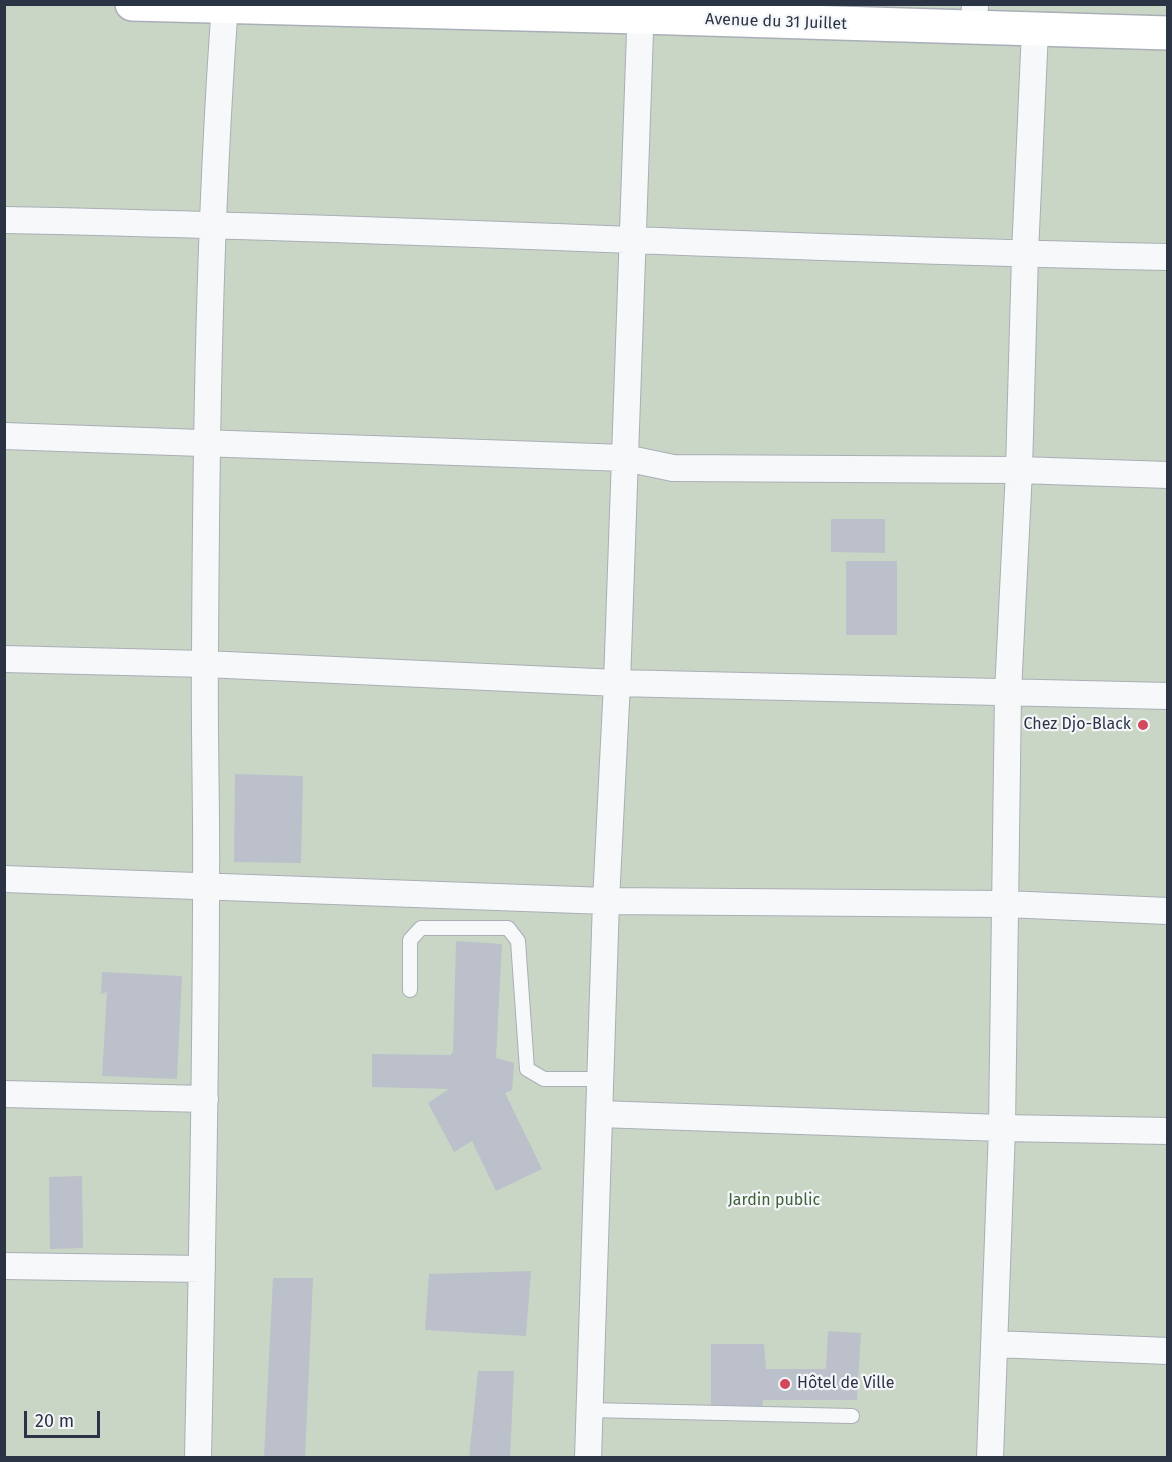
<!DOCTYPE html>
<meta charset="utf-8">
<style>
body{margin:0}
#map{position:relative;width:1172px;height:1462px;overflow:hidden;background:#e4e7ec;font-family:"Fira Sans",sans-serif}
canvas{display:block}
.frame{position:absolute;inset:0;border:6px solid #2b3445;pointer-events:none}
.scale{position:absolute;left:24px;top:1411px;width:76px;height:27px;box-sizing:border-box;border:3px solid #2b3445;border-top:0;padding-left:8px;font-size:18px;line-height:21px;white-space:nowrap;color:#2b3445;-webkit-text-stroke:4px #f4f6f9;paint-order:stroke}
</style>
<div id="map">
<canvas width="1172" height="1462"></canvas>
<div class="frame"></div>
<div class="scale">20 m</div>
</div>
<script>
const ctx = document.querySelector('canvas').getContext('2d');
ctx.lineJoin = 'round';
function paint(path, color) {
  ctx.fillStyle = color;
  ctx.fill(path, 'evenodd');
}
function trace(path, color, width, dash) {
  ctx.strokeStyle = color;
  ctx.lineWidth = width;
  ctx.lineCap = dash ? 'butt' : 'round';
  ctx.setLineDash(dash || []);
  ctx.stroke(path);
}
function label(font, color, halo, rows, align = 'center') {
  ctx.font = font + ' "Fira Sans",sans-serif';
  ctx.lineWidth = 4.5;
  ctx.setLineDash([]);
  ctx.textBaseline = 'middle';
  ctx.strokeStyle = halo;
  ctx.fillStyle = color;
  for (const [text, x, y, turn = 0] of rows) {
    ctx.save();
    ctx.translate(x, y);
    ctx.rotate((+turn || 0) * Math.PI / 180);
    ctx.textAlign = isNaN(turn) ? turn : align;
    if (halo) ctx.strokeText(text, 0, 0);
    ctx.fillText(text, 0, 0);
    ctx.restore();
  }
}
const green = new Path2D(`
 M5 5H1167V1457L5 1458Z`);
const building = new Path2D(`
 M831 519H885V553L831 552Z
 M846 561H897V635H846Z
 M235 774 303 776 301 863 234 862Z
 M456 941 502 944 496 1058 514 1063 512 1090 505 1093 542 1169 496 1191 472 1141 454 1152 428 1103 449 1089 372 1087V1054L450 1055 453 1052Z
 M102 972 182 976 177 1079 102 1076 107 992 101 994Z
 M82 1176 83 1248 50 1249 49 1177Z
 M531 1271 526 1336 425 1330 429 1274Z
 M273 1278H313L305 1458H264Z
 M828 1331 861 1333 857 1400H763L762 1409 711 1410V1344H764L766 1369H826Z
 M478 1371H514L510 1458H469Z`);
const lane = new Path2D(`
 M410 990V940L421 928H508L518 941 527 1069 544 1079H600
 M589 1410 852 1416`);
const street = new Path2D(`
 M974 27 975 4
 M4 220C392 227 780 249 1168 257
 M4 436 625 458 673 468 1019 470 1168 475
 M4 659 205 664 617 683 1168 696
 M4 879 606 901 1005 904 1168 911
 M4 1094 205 1099
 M599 1114 1002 1128 1168 1131
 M4 1266 202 1269
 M994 1344 1168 1351
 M198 1458C202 1268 206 1078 206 888 207 812 204 737 205 661 206 442 209 223 225 4
 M588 1458 606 901 617 683 641 4
 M990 1458 1002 1128 1008 692 1019 470 1025 254 1035 30`);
const secondary = new Path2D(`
 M132 4 640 17 1168 33`);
const markers = [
 [1143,725,6,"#d1495b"],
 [785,1384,6,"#d1495b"]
];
const streetNames = [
 ["Avenue du 31 Juillet",776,22,2]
];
const poiNames = [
 ["Chez Djo-Black",1131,725],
 ["Hôtel de Ville",797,1384,"left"]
];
const parkNames = [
 ["Jardin public",774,1201]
];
paint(green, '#c9d6c5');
paint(building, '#bbc0ca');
trace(lane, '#a9aeb7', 16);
trace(street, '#a9aeb7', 28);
trace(secondary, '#a9aeb7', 36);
trace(lane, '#f7f8fa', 14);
trace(street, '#f7f8fa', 26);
trace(secondary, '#fff', 33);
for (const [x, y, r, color] of markers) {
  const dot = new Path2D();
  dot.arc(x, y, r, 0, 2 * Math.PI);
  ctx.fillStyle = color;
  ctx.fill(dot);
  trace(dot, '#f4f6f9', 2);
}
label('16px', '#2b3445', '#f4f6f9', streetNames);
label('16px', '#2b3445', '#f4f6f9', poiNames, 'right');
label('16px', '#3f6138', '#f4f6f9', parkNames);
</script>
